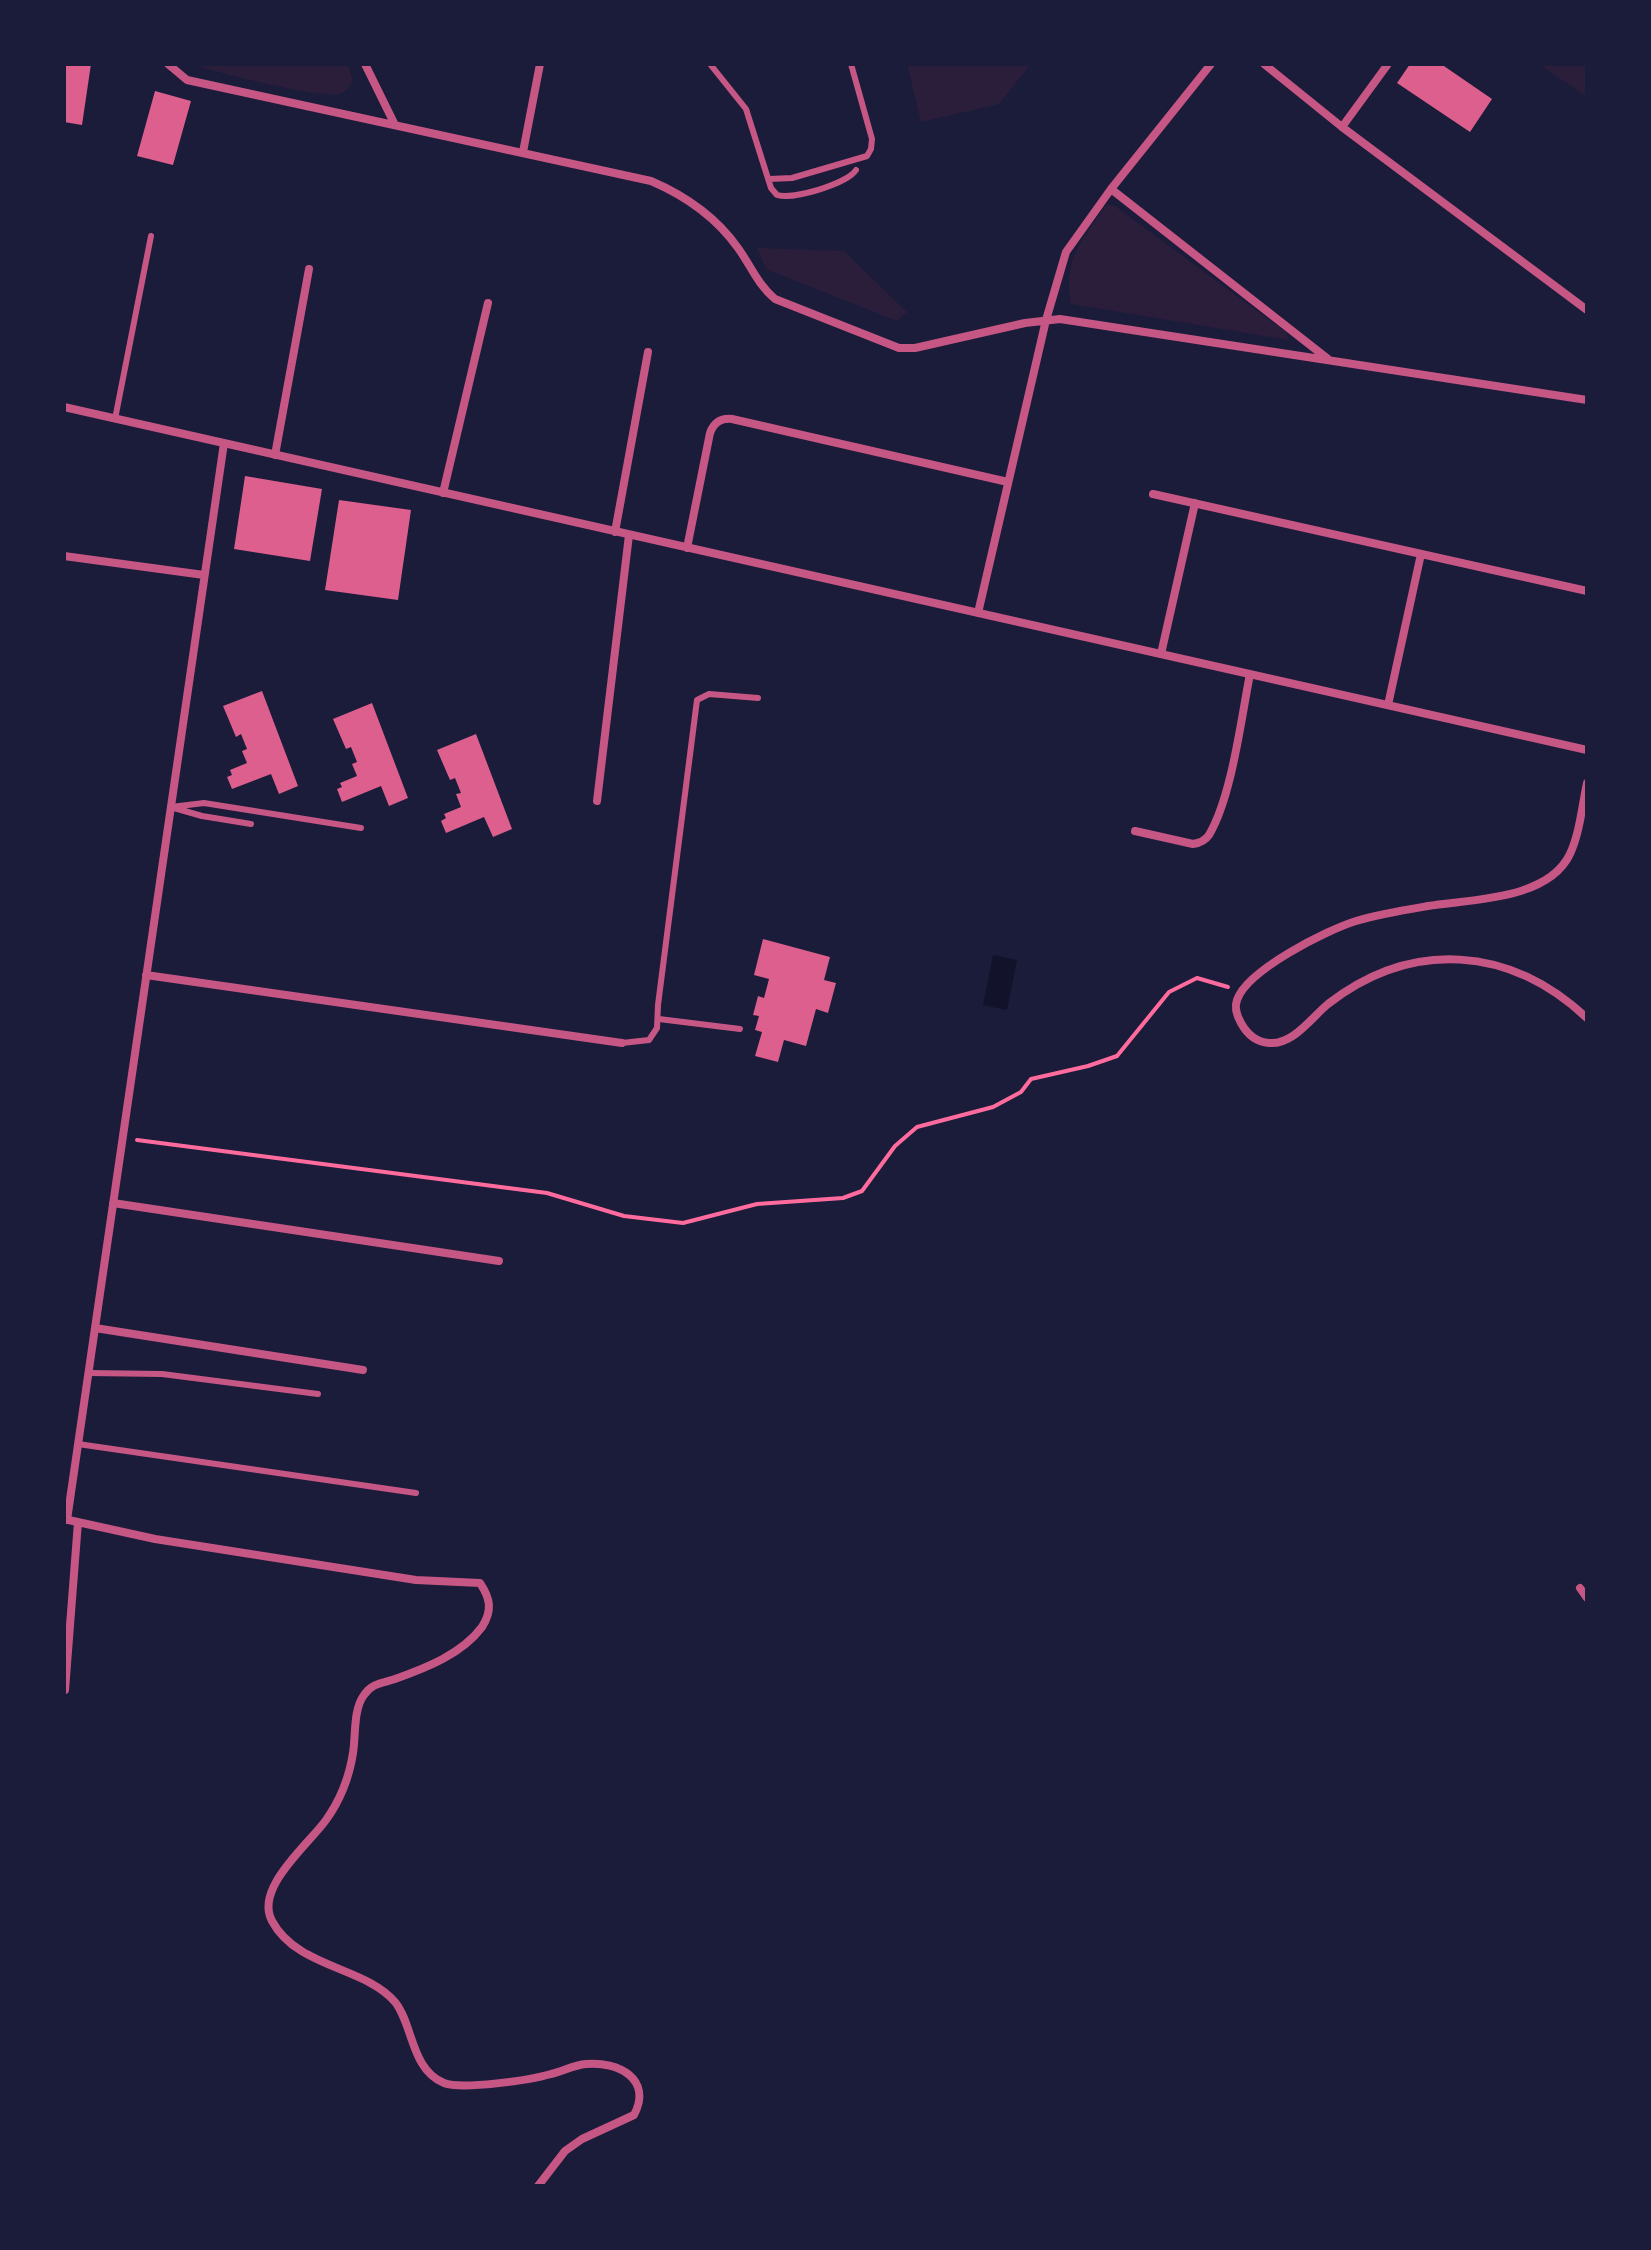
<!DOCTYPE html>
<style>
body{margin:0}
#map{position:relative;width:1651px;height:2250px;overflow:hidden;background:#1b1b3a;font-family:"Libre Baskerville",serif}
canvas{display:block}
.frame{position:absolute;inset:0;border:66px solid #1b1b3a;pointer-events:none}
</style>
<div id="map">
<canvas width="1651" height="2250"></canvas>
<div class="frame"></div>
</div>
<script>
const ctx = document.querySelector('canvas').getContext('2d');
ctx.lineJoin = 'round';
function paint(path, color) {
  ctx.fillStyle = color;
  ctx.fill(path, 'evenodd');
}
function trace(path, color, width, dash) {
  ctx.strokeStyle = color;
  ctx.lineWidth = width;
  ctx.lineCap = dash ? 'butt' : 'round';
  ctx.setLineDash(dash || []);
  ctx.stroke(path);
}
const green = new Path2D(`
 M193 64H348L353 81C349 87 346 92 340 94 325 99 210 72 193 64Z
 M907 64H1031L999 104 921 122Z
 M1539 64H1587V97Z
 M1107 204 1115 206 1287 333 1288 340 1071 304C1062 260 1083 238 1107 204Z
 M757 248 844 251 907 312 897 321 766 269Z`);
const water = new Path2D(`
 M993 955 1017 960 1007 1010 983 1005Z`);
const building = new Path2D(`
 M64 64H91L82 125 64 122Z
 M1410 64H1441L1492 99 1470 132 1397 83Z
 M155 91 191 101 173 165 137 156Z
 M245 476 322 489 310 561 234 549Z
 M339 500 411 510 398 600 325 590Z
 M262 691 298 786 279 794 271 774 232 789 227 777 232 775 230 770 247 763 242 751 247 749 241 734 236 737 223 706Z
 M372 703 408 798 389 806 381 786 342 802 337 789 342 787 340 783 357 776 352 764 357 762 351 747 346 749 333 719Z
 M476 734 512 829 493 837 484 817 446 833 441 821 446 818 444 814 461 807 456 794 461 793 455 778 450 780 437 750Z
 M763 939 830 957 824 980 836 983 828 1013 816 1009 806 1046 784 1040 778 1062 755 1056 762 1032 755 1030 759 1016 753 1015 758 996 764 998 769 979 754 975Z`);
const path = new Path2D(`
 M137 1140 547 1193 624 1216 683 1223 757 1204 843 1198 862 1191 895 1146 917 1127 993 1107 1021 1092 1031 1079 1088 1066 1117 1056 1169 992 1197 978 1228 987`);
const service = new Path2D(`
 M710 64 746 109 771 188 777 195C793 200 847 184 856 170
 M769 179 792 178 867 156 871 149 872 139 851 64
 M115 419 151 236
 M171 807 204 803 361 828
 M174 808 202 816 251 824
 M659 1019 740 1029
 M622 1043 649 1040 657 1028 658 1005 697 700 709 694 758 698
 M89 1373 162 1374 318 1394
 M78 1444 416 1493`);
const minor = new Path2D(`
 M168 64 187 80 651 181C686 196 716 217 738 248 751 266 758 285 775 299L899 348H915L1025 323 1060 319 1587 400
 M365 64 394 123
 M1264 64 1342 127 1587 310
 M1342 127 1388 64
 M523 152 540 64
 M1111 189 1328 359
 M64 407 1587 750
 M275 455 309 269
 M443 493 488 303
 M1153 494 1587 591
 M615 532 648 352
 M687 548 710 433C714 422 721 418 732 419L1008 482
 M64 556 204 575
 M978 613 1046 320 1066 252 1111 189 1211 64
 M1161 654 1195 503
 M1388 705 1421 554
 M1587 783C1582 806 1580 832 1570 854 1548 900 1472 899 1428 906 1404 910 1379 914 1356 921 1327 930 1247 970 1237 1000 1234 1008 1237 1016 1241 1023 1247 1034 1256 1042 1269 1043 1293 1045 1311 1018 1328 1004 1412 939 1510 946 1587 1018
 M597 801 629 535
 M1135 831 1193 844C1200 843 1205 841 1209 835 1232 796 1241 719 1250 674
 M146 975 622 1043
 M113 1203 499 1261
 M95 1328 363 1370
 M64 1519 155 1539 416 1580 480 1583C490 1598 493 1610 482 1627 462 1654 426 1668 395 1679 383 1683 372 1683 364 1695 353 1710 356 1735 353 1753 349 1779 341 1799 326 1820 309 1844 254 1888 272 1921 297 1968 366 1967 395 2002 413 2024 411 2070 444 2083 462 2090 531 2080 551 2074 563 2071 574 2065 586 2064 618 2061 653 2079 634 2115L582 2139 565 2151 538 2186
 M67 1520 224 443
 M1580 1588 1587 1598
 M65 1690 78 1522`);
paint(green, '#2a1e3b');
paint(water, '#12122b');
paint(building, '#dd5f8e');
trace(path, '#ff6b9d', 4);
trace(service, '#c65784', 6);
trace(minor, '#c65784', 8);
</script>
